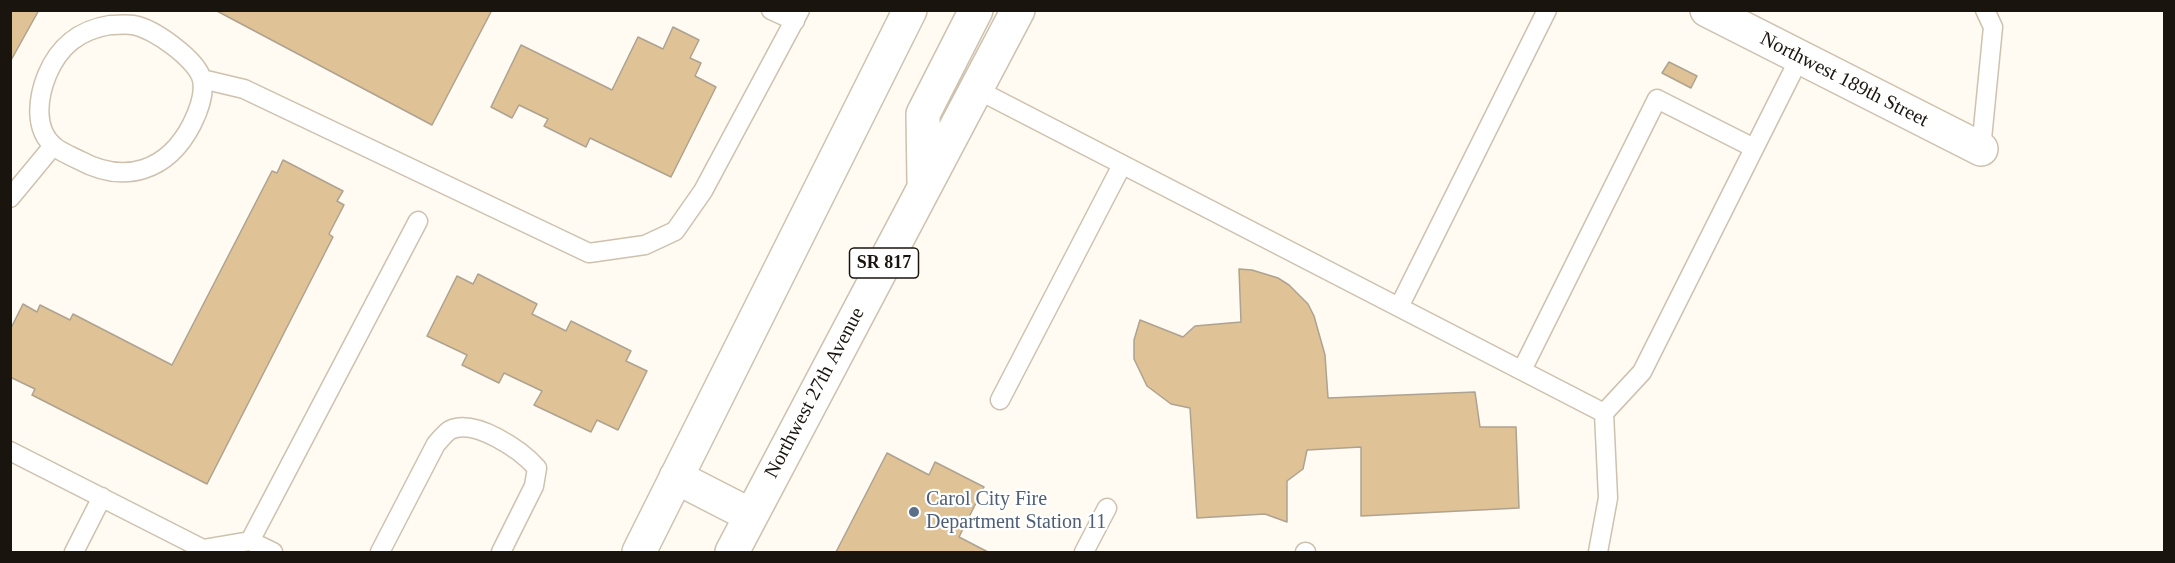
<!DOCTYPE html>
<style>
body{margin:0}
#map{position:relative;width:2175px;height:563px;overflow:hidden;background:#fffaf2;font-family:Georgia,serif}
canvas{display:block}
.frame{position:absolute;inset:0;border:12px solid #19150e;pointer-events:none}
</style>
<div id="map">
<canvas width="2175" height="563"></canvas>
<div class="frame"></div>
</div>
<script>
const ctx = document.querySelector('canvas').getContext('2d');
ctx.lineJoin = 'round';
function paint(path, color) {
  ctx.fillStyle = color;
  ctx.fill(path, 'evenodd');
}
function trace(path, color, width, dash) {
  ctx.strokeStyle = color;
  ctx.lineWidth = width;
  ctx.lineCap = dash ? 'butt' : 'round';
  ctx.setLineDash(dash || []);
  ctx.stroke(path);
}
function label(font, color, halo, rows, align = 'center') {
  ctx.font = font + ' Georgia,serif';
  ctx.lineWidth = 4.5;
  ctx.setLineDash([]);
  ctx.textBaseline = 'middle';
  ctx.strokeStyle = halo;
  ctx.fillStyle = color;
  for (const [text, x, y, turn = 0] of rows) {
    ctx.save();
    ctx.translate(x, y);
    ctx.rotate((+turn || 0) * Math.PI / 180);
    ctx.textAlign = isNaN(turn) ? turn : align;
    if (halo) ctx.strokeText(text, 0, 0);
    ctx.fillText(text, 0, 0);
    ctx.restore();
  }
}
const building = new Path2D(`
 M10 10H39L10 62Z
 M215 10H492L432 125Z
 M673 27 699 40 690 58 701 63 695 76 716 87 671 177 590 138 586 147 544 126 548 119 519 105 512 118 491 107 521 45 612 90 638 37 663 49Z
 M1669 62 1697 76 1691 88 1662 73Z
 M283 160 343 191 337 201 344 205 329 234 333 237 207 484 32 395 35 389 10 377V330L23 304 37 312 40 305 70 320 73 314 172 365 272 171 277 173Z
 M1239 269 1252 270 1278 278 1289 285 1308 304 1314 316 1325 355 1328 398 1475 392 1480 427H1516L1519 508 1361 516V447L1307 450 1303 469 1287 481V522L1265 514 1197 518 1190 408 1171 404 1147 386 1134 359V340L1140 320 1183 337 1195 326 1241 322Z
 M478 274 537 304 532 314 566 331 571 321 631 351 626 361 647 371 618 430 597 420 591 432 534 405 542 391 504 373 499 383 462 365 467 355 427 336 457 276 473 284Z
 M887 453 929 475 935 462 984 487 959 537 988 552H836Z`);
const lane = new Path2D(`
 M771 10 795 21
 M110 25C118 25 126 24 133 25 153 28 198 60 202 80 205 94 198 112 192 124 168 171 125 185 79 160 71 156 61 152 55 147 33 130 38 97 47 75 59 46 79 30 110 25Z
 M202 79 244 89 589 253 645 245 675 231 703 191 800 10
 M976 89 1604 413
 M1981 149 1993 27 1985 10
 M10 198 53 146
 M1399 307 1547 10
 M1522 370 1657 99 1754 148
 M1000 400 1122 165
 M10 451 203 549 250 541 273 552
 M250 541 418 221
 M74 552 102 497
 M380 552 436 444C440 440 445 433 450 430 475 418 521 450 537 468L534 486 501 552
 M1084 552 1107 508
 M1305 552H1306
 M1598 552 1608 498 1604 413 1642 372 1800 57`);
const street = new Path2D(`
 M1707 10 1981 149`);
const primary = new Path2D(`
 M924 182 923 114 976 10
 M676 477 750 515
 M639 552 910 10
 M732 552 1018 10`);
const markers = [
 [914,512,6,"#5c6f8a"]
];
const shields = [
 [884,263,69]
];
const shieldNames = [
 ["SR 817",884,263]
];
const streetNames = [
 ["Northwest 189th Street",1844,80,27],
 ["Northwest 27th Avenue",815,393,-62]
];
const serviceNames = [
 ["Carol City Fire",926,500],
 ["Department Station 11",926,523]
];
paint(building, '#dfc296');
trace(building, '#aea290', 1.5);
trace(lane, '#cec1ae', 21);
trace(street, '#cec1ae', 36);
trace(primary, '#cec1ae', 36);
trace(lane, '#fff', 18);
trace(street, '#fff', 33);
trace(primary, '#fff', 33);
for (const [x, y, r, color] of markers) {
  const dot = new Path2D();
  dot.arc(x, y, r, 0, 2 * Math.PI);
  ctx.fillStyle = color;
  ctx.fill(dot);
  trace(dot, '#fff', 2);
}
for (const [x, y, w] of shields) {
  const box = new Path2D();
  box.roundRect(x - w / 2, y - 15, w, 30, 4.5);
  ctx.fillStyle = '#fff';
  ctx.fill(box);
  trace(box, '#19150e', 1.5);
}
label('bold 18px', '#19150e', null, shieldNames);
label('20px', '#19150e', '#fff', streetNames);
label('20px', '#4e5e75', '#fff', serviceNames, 'left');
</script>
